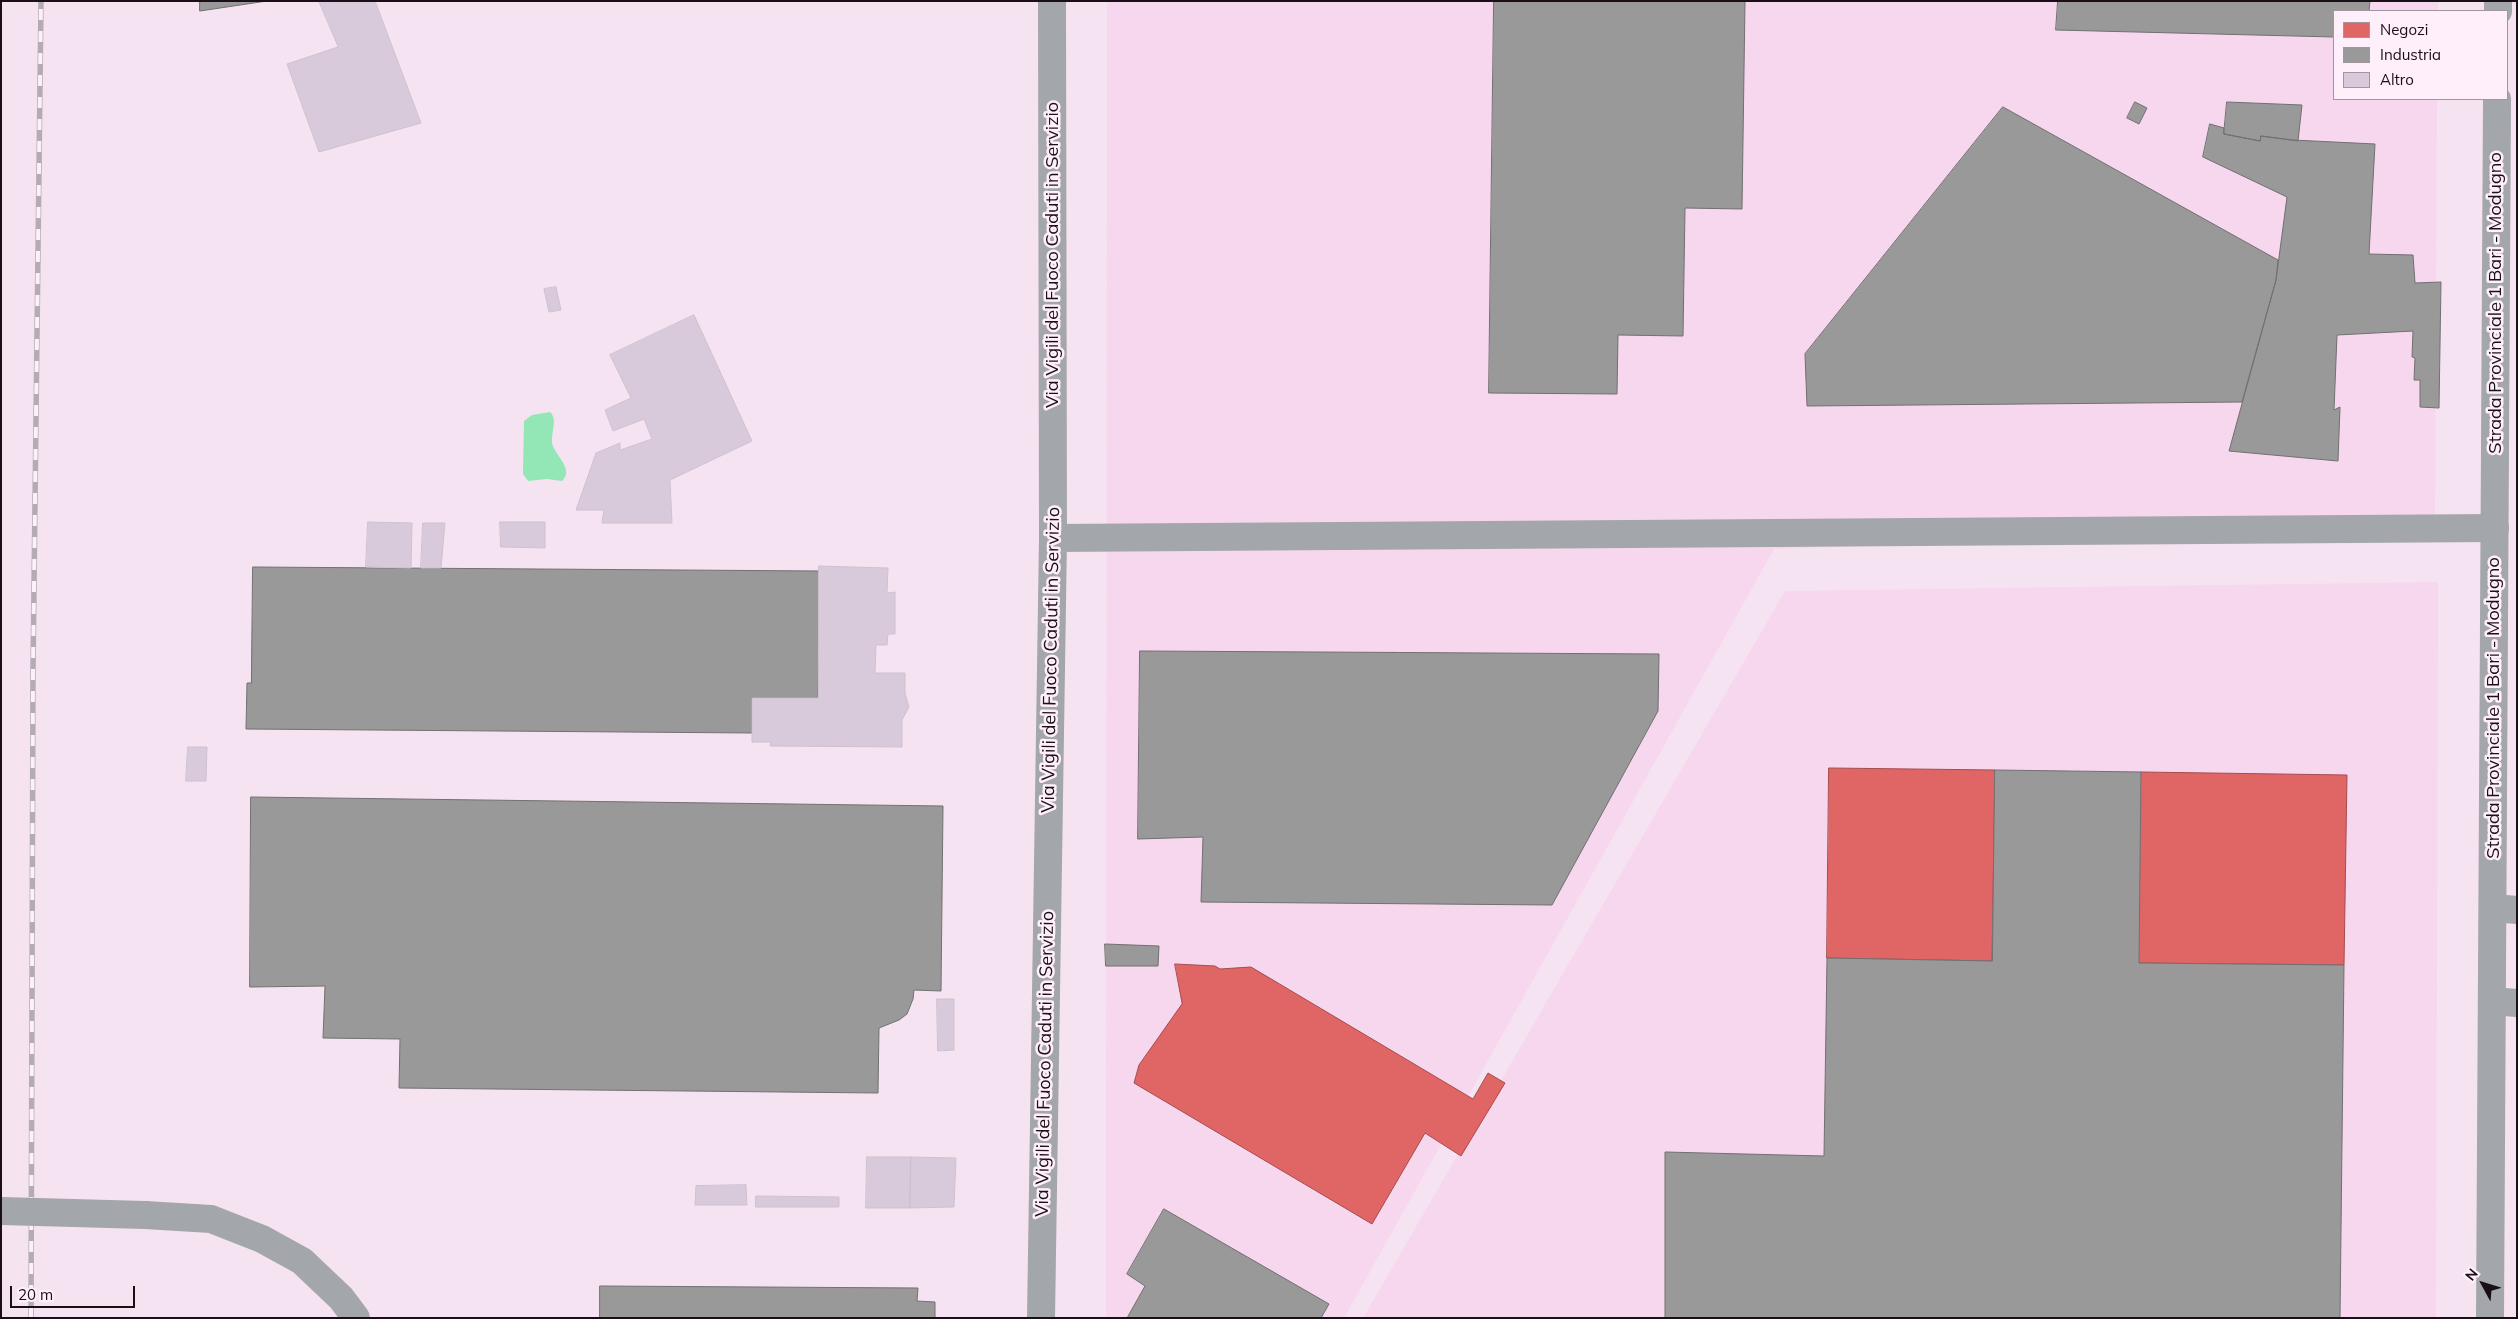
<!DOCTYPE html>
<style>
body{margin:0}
#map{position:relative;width:2518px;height:1319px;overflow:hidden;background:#f6e3f1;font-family:Mulish,sans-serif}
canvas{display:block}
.frame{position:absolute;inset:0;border:2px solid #1a0e17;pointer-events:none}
.legend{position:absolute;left:2333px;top:10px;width:175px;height:90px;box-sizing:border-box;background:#feeffa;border:1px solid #a3959f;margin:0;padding:6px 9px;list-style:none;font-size:15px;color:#1a0e17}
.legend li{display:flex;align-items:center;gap:10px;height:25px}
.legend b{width:25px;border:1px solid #a3959f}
.north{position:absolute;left:2458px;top:1259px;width:50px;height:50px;-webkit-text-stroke:4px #feeffa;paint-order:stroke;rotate:309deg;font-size:14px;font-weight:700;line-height:20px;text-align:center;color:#1a0e17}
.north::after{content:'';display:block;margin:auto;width:18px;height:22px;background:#1a0e17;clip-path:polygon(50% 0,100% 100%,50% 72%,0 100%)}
.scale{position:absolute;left:10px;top:1286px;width:125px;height:22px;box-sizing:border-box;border:2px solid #1a0e17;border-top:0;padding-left:6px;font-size:15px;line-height:18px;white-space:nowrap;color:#1a0e17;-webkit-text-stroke:4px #feeffa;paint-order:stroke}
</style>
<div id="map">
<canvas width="2518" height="1319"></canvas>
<div class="frame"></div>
<ul class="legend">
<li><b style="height:14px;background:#e06666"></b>Negozi</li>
<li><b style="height:14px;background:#999"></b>Industria</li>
<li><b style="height:14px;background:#d9cadb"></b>Altro</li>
</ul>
<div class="north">N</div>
<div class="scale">20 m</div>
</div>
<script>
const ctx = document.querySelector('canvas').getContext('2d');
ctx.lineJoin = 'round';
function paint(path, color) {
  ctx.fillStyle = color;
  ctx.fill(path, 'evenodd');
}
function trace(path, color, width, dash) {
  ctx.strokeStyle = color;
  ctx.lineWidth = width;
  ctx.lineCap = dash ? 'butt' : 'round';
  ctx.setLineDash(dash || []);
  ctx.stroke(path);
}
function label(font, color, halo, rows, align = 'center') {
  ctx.font = font + ' Mulish,sans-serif';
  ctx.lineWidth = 5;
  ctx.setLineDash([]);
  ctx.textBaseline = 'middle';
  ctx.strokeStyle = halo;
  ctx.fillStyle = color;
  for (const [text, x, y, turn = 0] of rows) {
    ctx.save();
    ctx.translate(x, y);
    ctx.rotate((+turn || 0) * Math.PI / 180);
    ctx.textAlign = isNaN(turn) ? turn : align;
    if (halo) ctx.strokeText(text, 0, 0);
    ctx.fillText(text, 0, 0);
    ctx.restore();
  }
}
const built = new Path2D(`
 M1107 1H2438V11H2334V99H2437L2435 527 1774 549 1344 1318H1106Z
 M2438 582 2436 1318H1363L1785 591Z`);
const water = new Path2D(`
 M550 412C559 420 549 435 553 446 557 457 574 470 562 481L547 479 528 481 523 474 524 421 532 415Z`);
const shops = new Path2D(`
 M1829 768 1995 770 1992 961 1827 958Z
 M2141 772 2347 775 2344 965 2139 963Z
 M1175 964 1215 966 1220 969 1251 967 1473 1099 1488 1073 1505 1083 1461 1156 1425 1133 1372 1224 1134 1083 1139 1065 1182 1004Z`);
const industry = new Path2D(`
 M200 1H267L200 11Z
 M1494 1H1745L1742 209 1685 208 1683 336 1618 335 1617 394 1489 393Z
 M2058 1H2370L2369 11H2334V37L2056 30Z
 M2135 102 2147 108 2139 124 2127 118Z
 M2227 102 2302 105 2298 141 2261 136 2260 141 2224 134Z
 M2003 107 2278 260 2276 280 2242 402 1807 406 1805 354Z
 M2210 124 2224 128V134L2260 141 2261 136 2293 140 2375 144 2369 254 2413 255 2415 283 2441 282 2439 408 2420 407V380H2414L2415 358 2412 357 2413 331 2337 335 2334 410 2340 407 2338 461 2229 451 2276 280 2287 197 2203 157Z
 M253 567 820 571 818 698H752V733L246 729 247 683H251Z
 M1140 651 1659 654 1658 711 1552 905 1201 902 1203 837 1138 839Z
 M1995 770 2141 772 2139 963 2344 965 2340 1318H1665V1152L1824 1156 1827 958 1992 961Z
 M251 797 943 806 941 991 914 990 913 999 907 1014 899 1020 879 1028 878 1093 399 1088 400 1039 323 1038 325 986 250 987Z
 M1105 944 1159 946 1158 966H1106Z
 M1164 1209 1329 1304 1321 1318H1127L1145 1286 1127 1274Z
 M600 1286 918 1288 917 1301 935 1302V1318H600Z`);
const building = new Path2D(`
 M319 1H375L421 123 319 152 287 64 338 47Z
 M556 287 561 310 549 312 544 289Z
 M694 315 752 441 670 480 672 523H602L604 510H576L596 453 620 443V450L652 439 644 419 613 431 605 410 631 398 610 355Z
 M368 522 412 523 411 568 366 567Z
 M500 522H545V548L501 547Z
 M423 523H445L441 568H421Z
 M819 566 888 568 887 593 895 592V634H888L887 645H876L875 673H905V693L909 707 902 720V747L770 746 771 742H752V698H818Z
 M188 747H207L206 781H186Z
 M937 999H954V1050L938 1051Z
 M867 1157H911L910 1208H866Z
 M911 1157 956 1158 954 1207 910 1208Z
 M746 1185 747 1205H695L696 1186Z
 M756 1196 839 1197V1207H756Z`);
const minor = new Path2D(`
 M1053 538 2495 528
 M2493 908 2517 910
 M2492 1001 2517 1003
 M145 1215 211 1219 262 1239 302 1261 341 1298 356 1318
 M1041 1318 1053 538 1052 1`);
const tertiary = new Path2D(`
 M2498 11V1
 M2490 1318 2497 99`);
const rail = new Path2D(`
 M31 1318 33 669 41 1`);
const minorBridge = new Path2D(`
 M1 1211 145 1215`);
const streetNames = [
 ["Via Vigili del Fuoco Caduti in Servizio",1053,255,-90],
 ["Strada Provinciale 1 Bari - Modugno",2496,303,-90],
 ["Via Vigili del Fuoco Caduti in Servizio",1051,660,-89],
 ["Strada Provinciale 1 Bari - Modugno",2494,708,-90],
 ["Via Vigili del Fuoco Caduti in Servizio",1045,1064,-89]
];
paint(built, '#f7d7ee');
paint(water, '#93e6b6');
paint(shops, '#e06666');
trace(shops, '#a54c4e', 1);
paint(industry, '#999');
trace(industry, '#736f72', 1);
paint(building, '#d9cadb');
trace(building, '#cec1ce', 1);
trace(minor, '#a3a6aa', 28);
trace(tertiary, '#a3a6aa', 28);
trace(rail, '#b3acb5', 5.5);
trace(rail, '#feeffa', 4, [11]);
trace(minorBridge, '#a3a6aa', 28);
label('18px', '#1a0e17', '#feeffa', streetNames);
</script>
